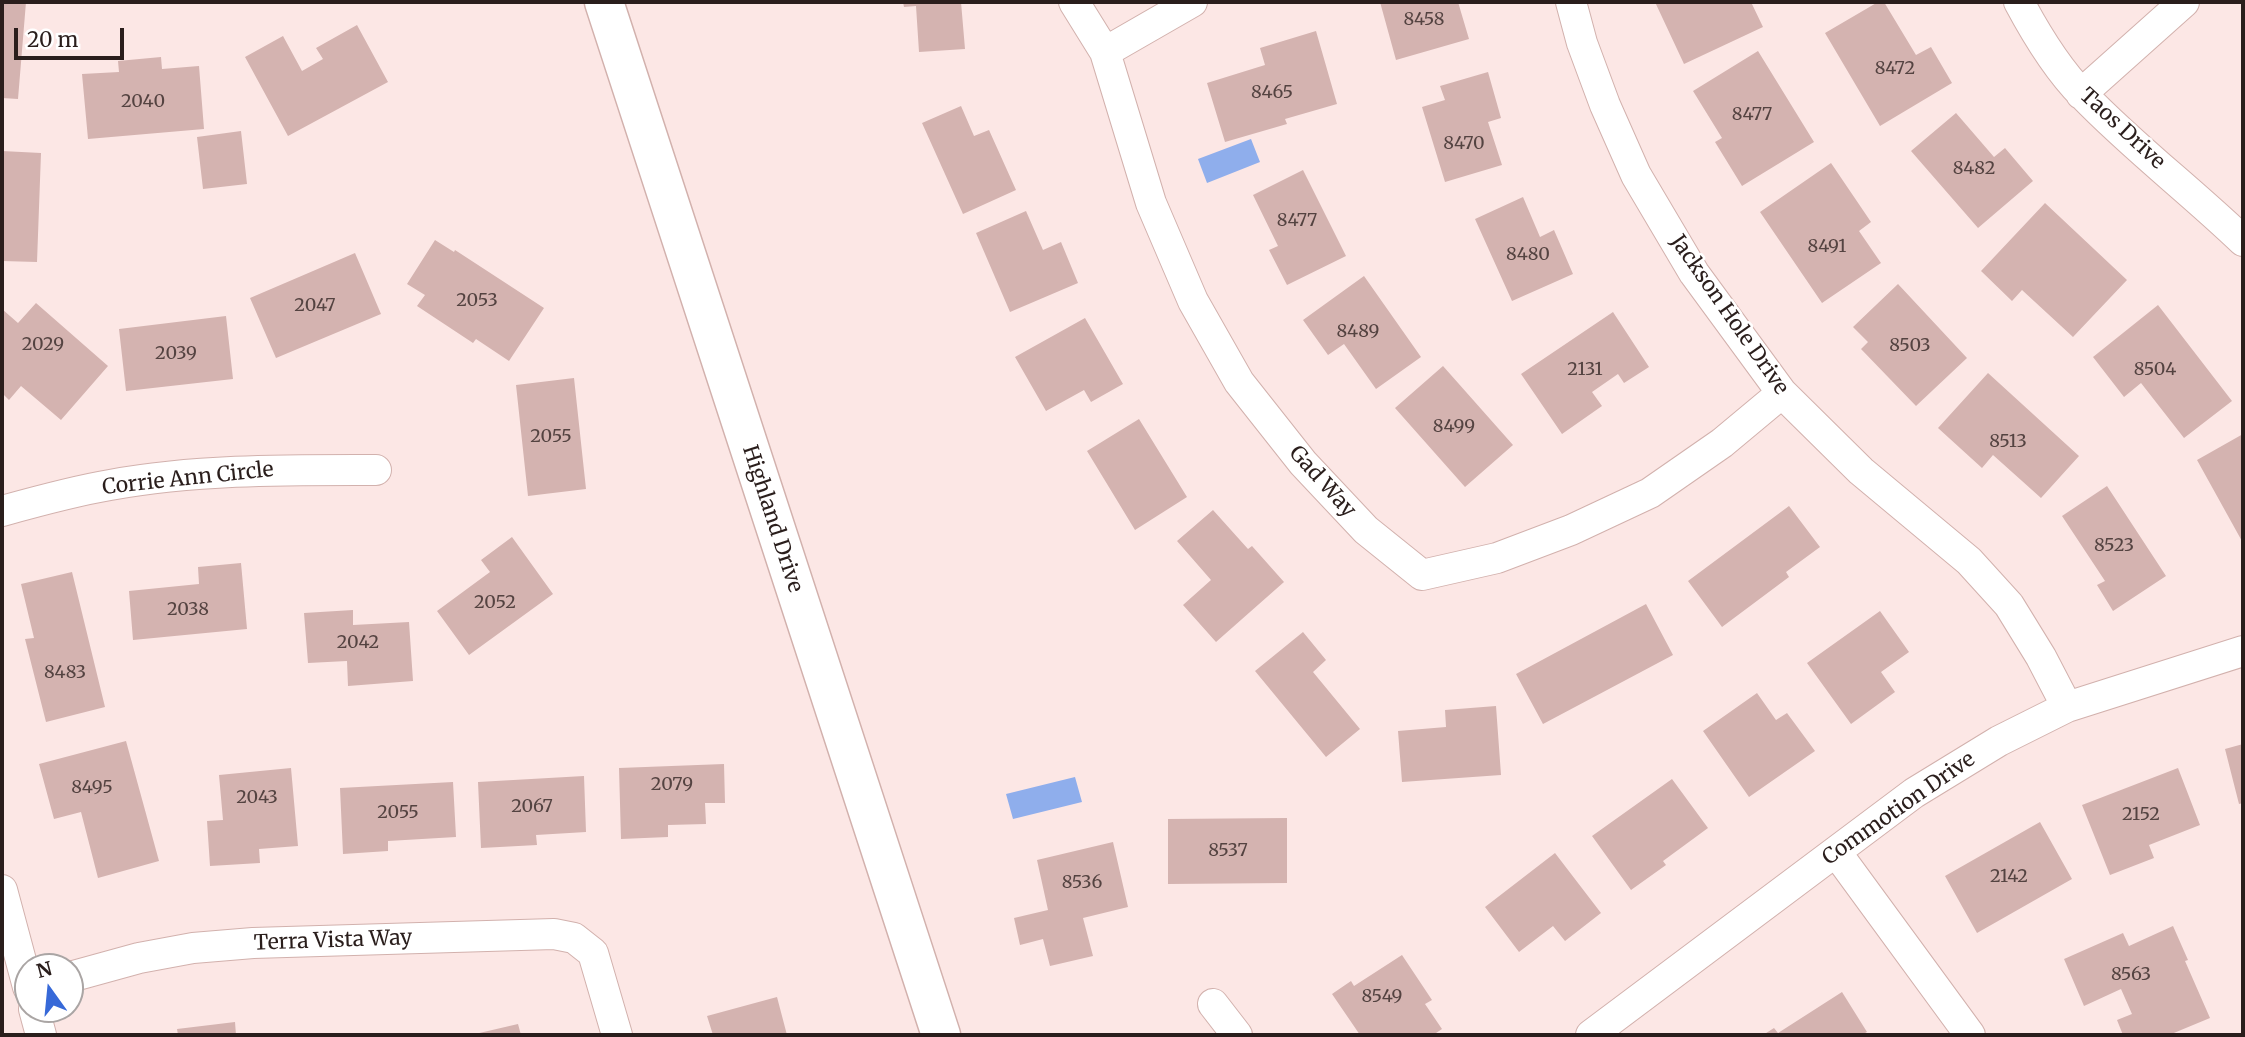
<!DOCTYPE html>
<style>
body{margin:0}
#map{position:relative;width:2245px;height:1037px;overflow:hidden;background:#fce7e5;font-family:Merriweather,serif}
canvas{display:block}
.frame{position:absolute;inset:0;border:4px solid #2a1e1c;pointer-events:none}
.north{position:absolute;left:14px;top:953px;width:70px;height:70px;box-sizing:border-box;background:#fff;border:2px solid #aaa5a4;border-radius:50%;rotate:345deg;font-size:19px;font-weight:700;line-height:28px;text-align:center;color:#2a1e1c}
.north::after{content:'';display:block;margin:auto;width:24px;height:32px;background:#3769d8;clip-path:polygon(50% 0,100% 100%,50% 72%,0 100%)}
.scale{position:absolute;left:14px;top:28px;width:110px;height:32px;box-sizing:border-box;border:4px solid #2a1e1c;border-top:0;padding-left:9px;font-size:21px;line-height:24px;white-space:nowrap;color:#2a1e1c;-webkit-text-stroke:5px #fff;paint-order:stroke}
</style>
<div id="map">
<canvas width="2245" height="1037"></canvas>
<div class="frame"></div>
<div class="north">N</div>
<div class="scale">20 m</div>
</div>
<script>
const ctx = document.querySelector('canvas').getContext('2d');
ctx.lineJoin = 'round';
function paint(path, color) {
  ctx.fillStyle = color;
  ctx.fill(path, 'evenodd');
}
function trace(path, color, width, dash) {
  ctx.strokeStyle = color;
  ctx.lineWidth = width;
  ctx.lineCap = dash ? 'butt' : 'round';
  ctx.setLineDash(dash || []);
  ctx.stroke(path);
}
function label(font, color, halo, rows, align = 'center') {
  ctx.font = font + ' Merriweather,serif';
  ctx.lineWidth = 5;
  ctx.setLineDash([]);
  ctx.textBaseline = 'middle';
  ctx.strokeStyle = halo;
  ctx.fillStyle = color;
  for (const [text, x, y, turn = 0] of rows) {
    ctx.save();
    ctx.translate(x, y);
    ctx.rotate((+turn || 0) * Math.PI / 180);
    ctx.textAlign = isNaN(turn) ? turn : align;
    if (halo) ctx.strokeText(text, 0, 0);
    ctx.fillText(text, 0, 0);
    ctx.restore();
  }
}
const water = new Path2D(`
 M1251 139 1260 162 1207 183 1198 159Z
 M1075 777 1082 802 1013 819 1006 794Z`);
const building = new Path2D(`
 M2 2H26L18 99 2 98Z
 M903 2H961L965 49 919 52 916 6 904 7Z
 M1380 2H1458L1469 39 1396 60Z
 M1655 2H1751L1763 27 1684 64Z
 M1878 2H1884L1916 55 1931 47 1952 83 1880 126 1825 33Z
 M357 25 388 82 288 136 245 57 283 36 302 71 323 59 316 48Z
 M1316 31 1337 104 1285 119 1287 124 1225 142 1207 83 1265 65 1260 48Z
 M1758 51 1814 142 1742 186 1715 142 1722 138 1693 91Z
 M161 57 162 69 199 66 204 129 88 139 82 74 119 72 118 61Z
 M1488 72 1501 118 1488 122 1502 165 1445 182 1422 107 1445 100 1440 86Z
 M961 106 974 136 989 130 1016 190 963 214 922 123Z
 M1956 113 1994 157 2005 148 2033 181 1978 228 1911 151Z
 M241 131 247 184 203 189 197 137Z
 M2 151 41 153 37 262 2 261Z
 M1831 163 1871 222 1859 231 1881 263 1822 303 1760 212Z
 M1303 170 1346 256 1287 285 1269 250 1278 246 1253 195Z
 M1523 197 1540 237 1554 230 1573 274 1512 301 1475 219Z
 M2045 203 2127 280 2073 337 2022 290 2012 301 1981 271Z
 M1026 211 1043 250 1061 242 1078 283 1010 312 976 233Z
 M435 240 454 252 455 250 544 308 509 361 476 339 473 343 417 306 425 295 407 284Z
 M355 253 381 314 276 358 250 298Z
 M1364 276 1421 357 1376 389 1344 344 1328 355 1303 320Z
 M1898 284 1967 358 1916 406 1861 349 1868 342 1853 327Z
 M36 303 108 366 61 420 21 386 9 400 2 393V309L18 323Z
 M2158 305 2232 401 2184 438 2141 383 2124 397 2093 357Z
 M1613 312 1649 367 1624 383 1618 374 1592 392 1602 406 1562 434 1521 374Z
 M226 316 233 379 126 391 119 329Z
 M1085 318 1123 384 1091 402 1084 390 1046 411 1015 357Z
 M1443 366 1513 445 1465 487 1395 408Z
 M1988 373 2079 456 2041 498 1993 455 1982 468 1938 428Z
 M574 378 586 489 528 496 516 385Z
 M1139 419 1187 497 1135 530 1087 451Z
 M2243 434V543L2197 460Z
 M2107 486 2166 576 2113 611 2097 585 2105 581 2062 516Z
 M1789 506 1820 547 1786 572 1789 577 1722 627 1688 581Z
 M1213 510 1248 549 1252 546 1284 582 1216 642 1183 605 1211 580 1177 541Z
 M512 537 553 594 469 655 437 611 490 572 481 560Z
 M241 563 247 629 133 640 129 591 199 584 198 567Z
 M72 572 105 707 46 722 25 639 34 638 21 584Z
 M1646 604 1673 655 1543 724 1516 674Z
 M353 610V625L409 622 413 681 348 686 347 661 308 663 304 613Z
 M1880 611 1909 652 1881 672 1895 692 1851 724 1807 663Z
 M1303 632 1326 660 1313 672 1360 729 1326 757 1255 671Z
 M1757 693 1776 720 1787 713 1815 751 1749 797 1703 731Z
 M1496 706 1501 775 1402 782 1398 731 1446 727 1445 710Z
 M126 741 159 861 98 878 81 812 54 819 39 764Z
 M2243 744V803L2239 804 2225 749Z
 M724 764 725 803H705L706 824 668 825V837L621 839 619 768Z
 M291 768 298 846 259 849 260 863 210 866 207 821 223 820 219 775Z
 M2178 768 2200 825 2149 845 2154 858 2110 875 2082 805Z
 M584 776 586 832 536 835 537 845 481 848 478 782Z
 M1672 779 1708 828 1663 861 1666 865 1631 890 1592 836Z
 M453 782 456 837 388 841V851L343 854 340 788Z
 M1287 818V883L1168 884V819Z
 M2040 822 2072 879 1977 933 1945 876Z
 M1113 842 1128 907 1083 918 1093 956 1050 966 1043 939 1020 945 1014 918 1048 910 1037 860Z
 M1555 853 1601 913 1565 941 1553 926 1519 952 1485 907Z
 M2173 926 2188 960 2185 961 2210 1018 2169 1035H2123L2117 1020 2132 1014 2121 989 2084 1006 2064 959 2123 933 2129 946Z
 M1402 955 1432 1000 1425 1004 1442 1029 1433 1035H1360L1332 994 1351 981 1354 986Z
 M1842 992 1867 1032 1861 1035H1763L1774 1028 1778 1033Z
 M777 997 787 1035H713L707 1016Z
 M235 1022 236 1035H178L177 1029Z
 M518 1024 521 1035H475V1034Z`);
const street = new Path2D(`
 M1074 2 1105 52 1151 203 1193 301 1239 382 1303 463 1366 530 1422 575 1497 558 1571 530 1650 493 1722 443 1782 393
 M1571 2 1582 43 1605 105 1636 175 1694 273 1782 393 1861 471 1969 561 2009 605 2041 657 2067 707
 M2019 2C2035 32 2059 71 2083 95 2133 147 2191 191 2243 241
 M1105 52 1192 2
 M2081 94 2184 2
 M2 511C38 501 74 491 110 485 198 469 288 470 376 470
 M1836 852 1970 1035
 M2 890 28 987
 M70 977 139 958 193 948 253 943 554 934 574 938 593 953 617 1035
 M1213 1004 1237 1035
 M34 1009 41 1035
 M1591 1035 1914 793 1999 741 2067 707 2243 651`);
const primary = new Path2D(`
 M604 2 941 1035`);
const numberNames = [
 ["8458",1424,20],
 ["8472",1895,69],
 ["8465",1272,93],
 ["2040",143,102],
 ["8477",1752,115],
 ["8470",1464,144],
 ["8482",1974,169],
 ["8477",1297,221],
 ["8491",1827,247],
 ["8480",1528,255],
 ["2053",477,301],
 ["2047",315,306],
 ["8489",1358,332],
 ["2029",43,345],
 ["8503",1910,346],
 ["2039",176,354],
 ["2131",1585,370],
 ["8504",2155,370],
 ["8499",1454,427],
 ["2055",551,437],
 ["8513",2008,442],
 ["8523",2114,546],
 ["2052",495,603],
 ["2038",188,610],
 ["2042",358,643],
 ["8483",65,673],
 ["2079",672,785],
 ["8495",92,788],
 ["2043",257,798],
 ["2067",532,807],
 ["2055",398,813],
 ["2152",2141,815],
 ["8537",1228,851],
 ["2142",2009,877],
 ["8536",1082,883],
 ["8563",2131,975],
 ["8549",1382,997]
];
const streetNames = [
 ["Taos Drive",2122,129,43],
 ["Jackson Hole Drive",1729,315,55],
 ["Corrie Ann Circle",188,479,-6],
 ["Gad Way",1322,482,48],
 ["Highland Drive",772,519,72],
 ["Commotion Drive",1899,809,-35],
 ["Terra Vista Way",333,941,-2]
];
paint(water, '#8faeec');
paint(building, '#d4b3b0');
trace(street, '#d2b1ad', 32);
trace(primary, '#d2b1ad', 41);
trace(street, '#fff', 30);
trace(primary, '#fff', 38);
label('18px', '#544341', null, numberNames);
label('21px', '#2a1e1c', '#fff', streetNames);
</script>
